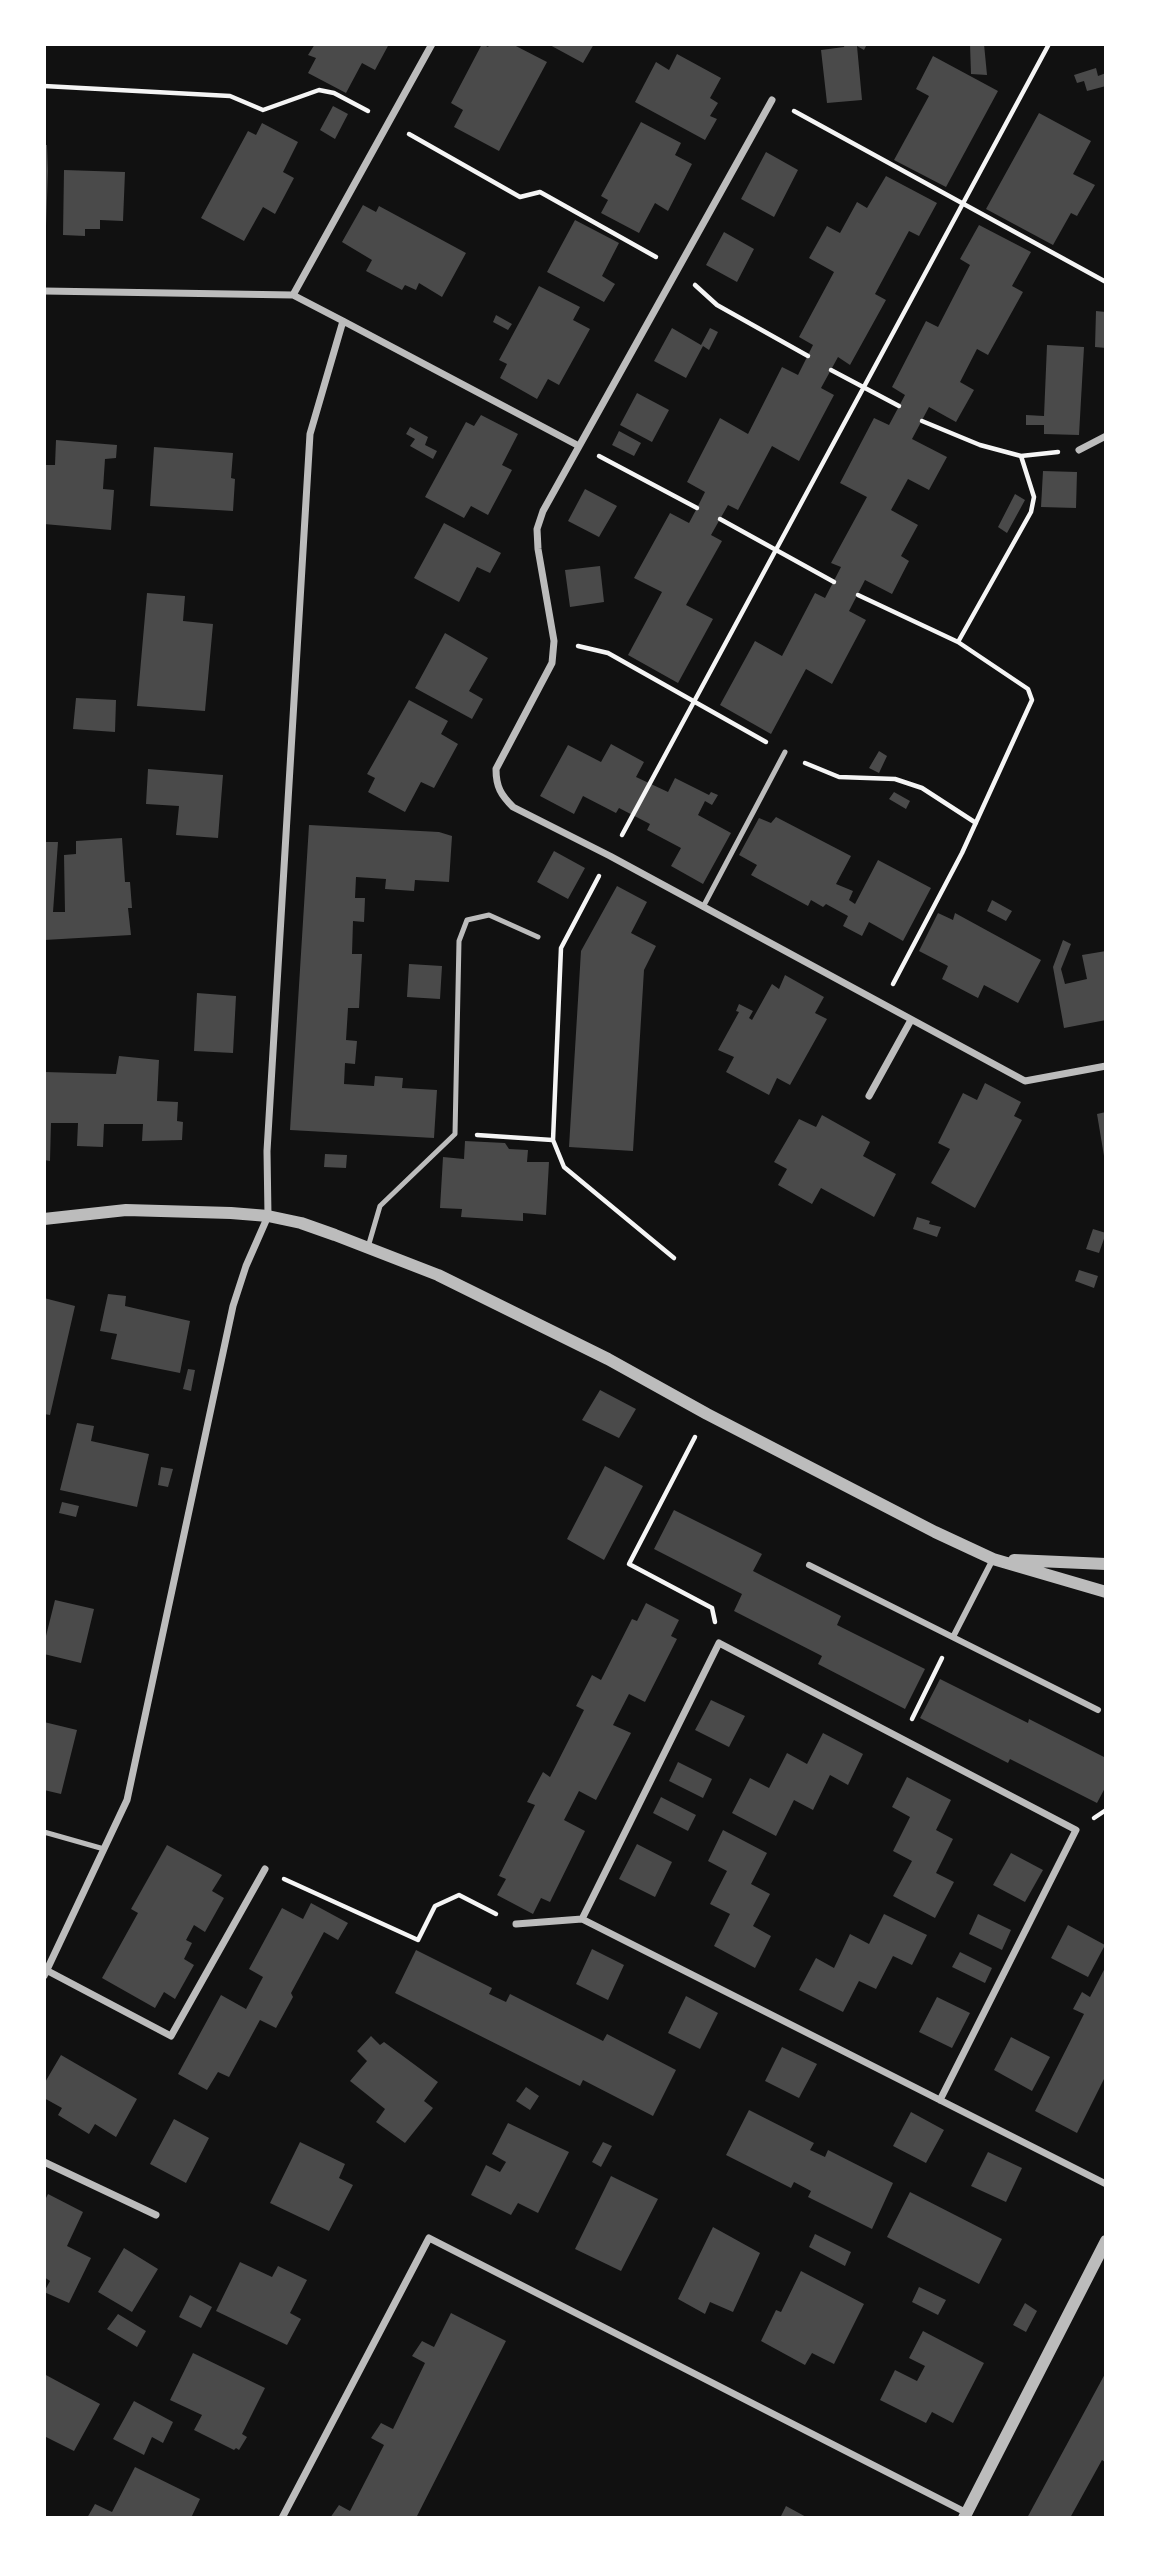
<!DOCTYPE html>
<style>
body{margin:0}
#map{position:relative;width:1150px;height:2562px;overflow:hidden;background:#111;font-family:Roboto,sans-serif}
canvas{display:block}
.frame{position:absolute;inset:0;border:46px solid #fff;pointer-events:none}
</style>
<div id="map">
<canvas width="1150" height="2562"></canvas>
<div class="frame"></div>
</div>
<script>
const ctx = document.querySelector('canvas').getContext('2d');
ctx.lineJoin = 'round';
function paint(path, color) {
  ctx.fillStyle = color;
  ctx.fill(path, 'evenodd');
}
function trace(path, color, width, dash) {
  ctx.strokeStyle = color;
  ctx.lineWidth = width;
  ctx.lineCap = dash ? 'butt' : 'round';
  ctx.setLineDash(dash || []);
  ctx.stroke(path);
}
const building = new Path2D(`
 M315 44H389L375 70 362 63 346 93 308 73 316 58 308 55Z
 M482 44 488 47 490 44H512L547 62 499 151 454 127 463 110 451 103Z
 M548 44H594L583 63Z
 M845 44H867L864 50 857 46 862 100 827 103 821 50 844 47Z
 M970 44H984L987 75 971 74Z
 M677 54 721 78 710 98 718 103 710 116 717 119 705 140 635 102 656 62 669 70Z
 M933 56 998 91 946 187 894 160 929 96 916 89Z
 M1096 68 1098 76 1106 73V86L1087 91 1084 81 1077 83 1074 75Z
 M333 106 348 114 335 139 320 130Z
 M1039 113 1091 141 1073 174 1095 185 1077 216 1071 213 1053 245 986 209Z
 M641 122 681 143 675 155 692 164 668 211 655 203 639 233 601 213 608 200 601 196Z
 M262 123 298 142 283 172 294 178 275 214 263 207 244 241 201 218 248 131 256 135Z
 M44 145H47L48 171 46 226 44 225Z
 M766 152 798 170 774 217 741 199Z
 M64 170 125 172 123 221 100 220V229H85V236L63 235Z
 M886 176 937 203 919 236 909 231 875 294 886 300 850 365 838 357 821 388 834 395 799 461 772 446 738 510 728 505 711 535 722 541 686 605 713 619 678 683 628 655 662 592 634 578 670 513 689 523 697 508 705 492 687 482 720 418 748 434 782 367 798 375 813 345 799 337 834 272 809 258 827 226 840 233 857 202 867 208Z
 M363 205 376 212 379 206 466 253 442 297 419 283 416 290 405 285 402 290 366 271 372 260 342 242Z
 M575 220 619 243 602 276 615 284 604 302 547 272Z
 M979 225 1031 252 1012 286 1023 292 988 355 977 349 960 382 974 390 956 422 929 407 912 439 947 457 929 490 908 479 891 510 918 525 901 556 909 561 892 594 865 580 849 611 866 620 832 684 806 669 771 734 720 705 755 641 782 656 815 593 825 598 841 567 831 563 867 497 840 483 874 418 889 425 905 395 892 387 926 321 938 327 970 265 960 259Z
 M724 232 754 249 737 282 706 265Z
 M539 286 580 307 573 320 590 329 559 385 548 379 537 399 500 378 507 364 499 360Z
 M1096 311 1106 312V348L1095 347Z
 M496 315 512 324 508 330 493 322Z
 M672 328 701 345 710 328 718 332 709 350 703 346 686 378 654 361Z
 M1047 345 1084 347 1079 435 1044 434V425H1026V415L1044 416Z
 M637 393 669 410 652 442 620 425Z
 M481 415 518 434 502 465 512 470 488 515 471 506 464 518 425 497 466 422 474 426Z
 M410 427 428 437 425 445 437 451 433 459 410 446 415 439 406 434Z
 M619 431 641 443 634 456 612 445Z
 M56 440 117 445 116 458 105 459 103 489 114 490 111 530 44 524V465H55Z
 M154 447 233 453 231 478 235 479 233 511 150 506Z
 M1043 471 1077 472 1076 508 1041 507Z
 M585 489 617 506 599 537 568 521Z
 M1015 494 1025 500 1007 533 998 527Z
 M444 523 501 553 490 573 477 567 459 602 414 578Z
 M600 566 604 602 570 607 565 570Z
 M147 593 185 596 183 621 213 624 205 711 137 706Z
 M445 633 488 658 469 691 483 699 472 719 415 688Z
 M76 698 116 700 115 732 73 729Z
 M409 700 448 721 441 734 458 744 434 788 421 782 405 812 368 792 375 778 367 774Z
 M611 744 644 762 636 777 668 792 675 778 709 795 711 792 718 795 712 805 705 801 698 815 731 833 703 884 671 866 681 848 647 830 650 824 619 808 616 813 583 796 574 814 540 796 568 745 601 762Z
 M879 751 887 756 879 773 869 768Z
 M148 769 223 775 218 838 176 835 179 806 146 804Z
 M894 792 910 801 906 809 889 799Z
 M776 817 851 856 836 884 853 891 849 900 855 904 878 860 931 888 903 941 869 922 862 936 843 926 848 916 826 904 823 907 811 900 808 906 751 875 757 865 739 855 759 818 771 823Z
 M309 825 439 832 452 836 449 882 415 880 414 891 385 889 386 879 356 877 355 898H365L364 922 353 921 352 954H362L359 1008H348L346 1040 357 1041 355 1064 345 1063 344 1084 374 1086 375 1076 403 1078 402 1088 437 1090 434 1138 290 1130Z
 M122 838 125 882H130L132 908H128L131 935 44 940V842H58L53 912H65L64 855 76 854V841Z
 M554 851 585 868 568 899 537 882Z
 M617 886 647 902 631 933 656 946 644 970 633 1151 569 1147 581 951Z
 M992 900 1012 911 1006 921 987 911Z
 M938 913 953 920 955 913 1041 960 1018 1003 984 985 978 998 942 979 948 966 919 951Z
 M1063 940 1071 944 1061 969 1065 984 1087 979 1082 955 1106 951V1020L1064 1028 1053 967Z
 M409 964 442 966 440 999 407 997Z
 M785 975 824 997 815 1013 827 1019 790 1085 777 1078 769 1095 726 1072 734 1057 718 1050 739 1012 736 1011 739 1004 753 1011 749 1018 752 1020 772 984 779 989Z
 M197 993 236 996 233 1053 194 1051Z
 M119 1056 159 1060 157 1101 178 1102 177 1121 183 1122 182 1140 142 1141 143 1124H104L103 1147 77 1146 78 1123H51L50 1161 44 1160V1072L116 1074Z
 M985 1083 1021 1102 1014 1116 1022 1120 975 1208 931 1183 950 1149 938 1143 963 1093 977 1100Z
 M1106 1112V1162H1105L1097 1114Z
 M822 1115 870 1142 863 1156 896 1174 874 1217 821 1188 812 1204 778 1185 787 1169 774 1162 799 1119 816 1127Z
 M465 1141 505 1143 509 1149 528 1150 527 1162H549L546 1215 523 1213V1221L461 1217 462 1209 440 1208 443 1157 464 1159Z
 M325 1154 347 1155 346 1168 324 1167Z
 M917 1217 930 1221 929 1224 941 1227 937 1237 913 1229Z
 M1093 1229 1106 1233 1099 1253 1086 1249Z
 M1079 1270 1098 1276 1094 1288 1075 1281Z
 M108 1294 126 1296 125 1306 190 1321 180 1373 111 1359 117 1334 100 1331Z
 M44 1298 75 1306 50 1415 44 1414Z
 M188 1369 195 1370 191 1391 183 1389Z
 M600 1390 636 1409 619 1438 582 1420Z
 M77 1423 94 1426 91 1441 149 1454 137 1507 60 1490Z
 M605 1466 643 1486 604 1560 567 1539Z
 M161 1467 173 1469 168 1487 158 1485Z
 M62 1502 79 1506 76 1517 59 1513Z
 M674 1510 762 1554 753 1571 841 1616 837 1625 925 1669 905 1709 818 1664 822 1656 734 1611 742 1594 654 1549Z
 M55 1600 94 1609 81 1663 44 1654V1644Z
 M646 1603 679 1620 671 1636 677 1639 645 1702 629 1694 613 1725 631 1733 596 1800 579 1791 564 1820 585 1831 550 1902 541 1898 533 1914 497 1895 506 1879 499 1876 535 1805 527 1802 543 1772 550 1777 584 1710 576 1706 592 1675 601 1680 632 1619 637 1621Z
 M940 1679 1028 1723 1029 1719 1106 1758V1786L1097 1803 1010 1759 1008 1763 920 1718Z
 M711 1700 745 1716 729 1747 695 1730Z
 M44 1722 77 1730 61 1794 44 1790Z
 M823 1733 863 1754 848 1785 830 1775 813 1810 794 1800 776 1836 732 1813 750 1778 769 1788 787 1753 807 1764Z
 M678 1762 712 1779 703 1798 669 1781Z
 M907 1777 951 1800 936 1830 953 1839 936 1873 954 1882 935 1918 893 1896 912 1861 893 1851 910 1817 892 1807Z
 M661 1797 696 1815 688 1831 653 1813Z
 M723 1830 767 1853 751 1884 770 1894 753 1926 771 1936 755 1968 714 1946 730 1914 710 1904 727 1871 708 1861Z
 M637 1844 672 1862 655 1897 619 1879Z
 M167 1845 222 1875 212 1891 224 1898 205 1932 194 1925 186 1940 192 1943 184 1959 194 1965 175 1999 164 1992 155 2008 102 1978 138 1913 131 1909Z
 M1011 1853 1043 1870 1025 1902 993 1885Z
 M311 1903 348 1923 338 1940 324 1932 291 1993 293 1997 276 2028 260 2020 229 2077 218 2072 207 2090 178 2074 221 1995 246 2009 263 1977 249 1969 282 1908 303 1919Z
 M884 1914 927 1935 912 1965 893 1956 876 1989 859 1981 843 2012 799 1990 816 1958 834 1968 850 1934 869 1944Z
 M978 1914 1011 1930 1002 1950 969 1934Z
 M1068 1925 1105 1945 1088 1977 1051 1958Z
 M592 1949 624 1965 608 2000 576 1984Z
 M416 1950 492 1988 489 1994 506 2002 510 1994 603 2041 607 2034 676 2070 653 2116 583 2080 580 2086 395 1993Z
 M960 1952 992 1968 985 1983 952 1967Z
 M1106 1966V2075L1077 2133 1035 2111 1084 2014 1073 2009 1082 1992 1090 1997Z
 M686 1996 718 2013 700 2049 668 2033Z
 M937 1997 970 2013 952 2048 919 2032Z
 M371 2036 380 2045 384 2042 438 2082 424 2101 433 2108 405 2143 376 2122 385 2109 350 2081 367 2061 357 2051Z
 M1011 2037 1050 2057 1032 2091 994 2070Z
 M782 2047 817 2064 799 2098 765 2081Z
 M61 2055 137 2099 116 2137 95 2124 89 2134 58 2115 62 2108 44 2098V2084Z
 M526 2087 539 2096 530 2110 516 2101Z
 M749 2110 814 2143 810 2150 825 2157 828 2150 893 2183 872 2229 808 2197 811 2191 794 2182 791 2188 726 2155Z
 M911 2112 944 2130 926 2163 893 2146Z
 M174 2119 209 2138 186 2183 150 2164Z
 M508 2123 569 2152 538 2213 518 2203 511 2215 471 2195 486 2165 500 2172 506 2162 492 2154Z
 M300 2142 345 2164 339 2178 353 2185 329 2231 270 2203Z
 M603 2142 612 2146 601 2167 592 2162Z
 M988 2152 1022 2168 1006 2202 971 2186Z
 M611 2176 658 2199 621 2271 575 2249Z
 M910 2192 1002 2239 979 2284 887 2237Z
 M48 2194 83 2212 67 2246 91 2258 69 2303 44 2292 50 2281 44 2277V2202Z
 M713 2227 760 2253 733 2312 710 2302 705 2314 678 2299Z
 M815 2234 851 2252 845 2266 809 2247Z
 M124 2248 158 2269 132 2312 98 2292Z
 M240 2262 272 2277 278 2266 307 2280 290 2313 301 2319 287 2345 216 2311Z
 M801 2271 864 2304 834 2364 812 2353 805 2365 761 2341 776 2310 781 2312Z
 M919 2287 946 2300 938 2315 912 2302Z
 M190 2295 212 2307 201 2328 179 2317Z
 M1025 2303 1037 2311 1026 2332 1013 2325Z
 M451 2313 506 2341 416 2518H330L339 2505 350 2511 384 2445 371 2438 381 2423 393 2429 425 2363 412 2356 422 2341 434 2347Z
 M118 2314 146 2331 137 2347 107 2329Z
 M923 2331 984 2363 953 2423 932 2412 926 2423 880 2400 895 2370 917 2381 925 2366 909 2358Z
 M193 2353 265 2388 242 2434 247 2437 239 2450 236 2448 234 2450 194 2430 202 2415 170 2400Z
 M1106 2372V2463L1102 2460 1070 2518H1027Z
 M44 2374 100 2404 74 2451 44 2436Z
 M134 2401 173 2422 163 2443 152 2437 144 2455 113 2439Z
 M135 2467 200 2499 191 2518H87L95 2504 112 2512Z
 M786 2506 808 2518H780Z`);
const path = new Path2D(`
 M44 86 230 96 263 110 319 90 334 93 368 111
 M794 111 1106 282
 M409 134 520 197 540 192 656 257
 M695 285 717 305 808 356
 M831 370 899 406
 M922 421 980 445 1021 456 1058 452
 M599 456 697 508
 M720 519 834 582
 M858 595 958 642
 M578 646 608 653 766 742
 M805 763 839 777 895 779 922 788 976 823
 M622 835 1049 44
 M599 876 561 948 553 1140 564 1167 674 1258
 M893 984 962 853 1032 700 1028 689 958 642 1031 512 1034 497 1021 456
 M477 1135 552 1140
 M695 1437 629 1564 712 1608 715 1622
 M912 1719 942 1658
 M1094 1818 1106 1810
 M284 1879 418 1940 435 1906 459 1895 496 1914`);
const service = new Path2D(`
 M703 907 785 752
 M368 1247 380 1206 455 1134 459 941 467 920 489 915 538 937
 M44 1832 104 1849`);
const pedestrian = new Path2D(`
 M809 1565 1098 1710
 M953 1637 993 1559`);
const minor = new Path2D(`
 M772 100 543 511 537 529 538 549 554 641 552 663 496 769C496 787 501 795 513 807L610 856 1025 1081 1106 1066
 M44 291 293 295 343 321 310 434 267 1151 268 1216 246 1266 233 1306 127 1800 44 1976
 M293 295 432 44
 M343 321 579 446
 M1079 450 1106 436
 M869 1096 911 1020
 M582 1919 719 1643 1076 1830 940 2100
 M582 1919 1106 2184
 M516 1924 582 1919
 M46 1970 171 2036 265 1869
 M44 2162 156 2215
 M282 2518 429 2238 967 2513`);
const tertiary = new Path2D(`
 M44 1219 126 1210 231 1213 268 1216 301 1223 335 1235 438 1275 608 1359 707 1414 935 1532 993 1559 1106 1592
 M1014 1560 1106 1564
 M964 2518 1106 2241`);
paint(building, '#4a4a4a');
trace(path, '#f5f5f5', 4.5);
trace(service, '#bcbcbc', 5);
trace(pedestrian, '#bcbcbc', 6);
trace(minor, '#bcbcbc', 7);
trace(tertiary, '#bcbcbc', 12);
</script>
